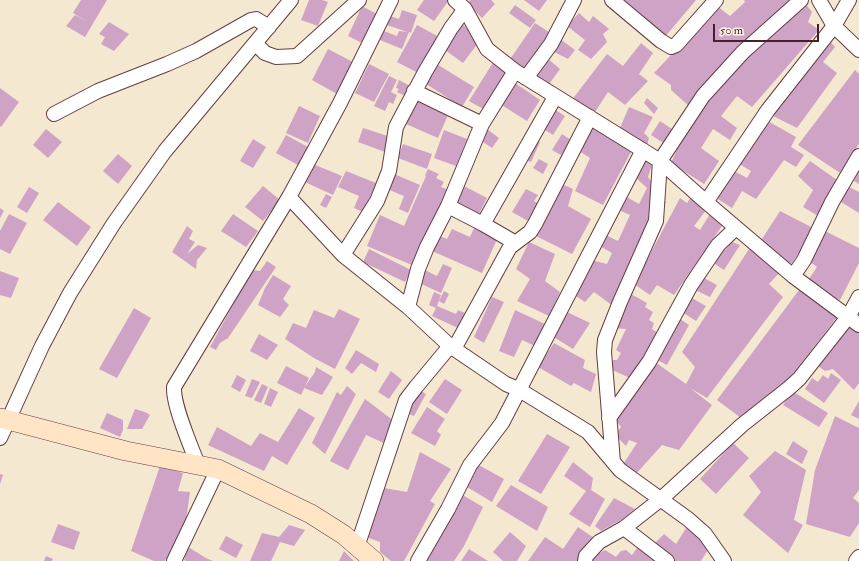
<!DOCTYPE html>
<style>
body{margin:0}
#map{position:relative;width:859px;height:561px;overflow:hidden;background:#f4e9d0;font-family:"IM FELL Double Pica",serif}
canvas{display:block}
.scale{position:absolute;left:713px;top:24px;width:106px;height:18px;box-sizing:border-box;border:2px solid #4a1f2b;border-top:0;padding-left:5px;font-size:12px;line-height:14px;white-space:nowrap;color:#4a1f2b;-webkit-text-stroke:3px #fcf5e5;paint-order:stroke}
</style>
<div id="map">
<canvas width="859" height="561"></canvas>
<div class="scale">50 m</div>
</div>
<script>
const ctx = document.querySelector('canvas').getContext('2d');
ctx.lineJoin = 'round';
function paint(path, color) {
  ctx.fillStyle = color;
  ctx.fill(path, 'evenodd');
}
function trace(path, color, width, dash) {
  ctx.strokeStyle = color;
  ctx.lineWidth = width;
  ctx.lineCap = dash ? 'butt' : 'round';
  ctx.setLineDash(dash || []);
  ctx.stroke(path);
}
const building = new Path2D(`
 M81 0H107L85 37 66 26 75 15 86 21 73 13Z
 M309 0H322L328 2 318 26 301 20Z
 M424 0H449L434 21 417 10Z
 M470 0H492V1L495 4 482 18 467 3Z
 M524 0H547L539 11Z
 M619 0H696L664 38Z
 M744 0H791L689 106 671 90V85L654 73 717 6 730 16 745 2Z
 M805 3 812 12 808 22 819 30 752 107 737 96 721 116 737 128 730 140 713 129 701 148 719 161 704 184 671 163 682 138 709 96 749 52Z
 M515 5 536 20 530 28 509 13Z
 M362 6 377 14 362 43 348 36Z
 M402 10 417 15 411 33 409 32 402 49 380 40 384 31 397 36 399 31 407 32 387 25 390 16 399 19Z
 M579 13 589 22 593 16 609 29 603 34 607 42 591 59 578 50 585 40 567 26Z
 M109 22 129 34 114 51 101 44 105 37 99 34Z
 M462 23 479 42 463 63 445 50Z
 M535 23 552 34 525 74 508 62Z
 M417 25 441 38 418 73 397 62Z
 M559 38 575 50 568 59 552 51Z
 M828 39 835 47 823 62 837 73 797 128 769 114Z
 M641 43 653 53 639 74 648 81 625 105 608 92 593 115 571 101 607 54 623 66Z
 M328 49 353 62 337 94 312 80Z
 M546 57 560 69 547 87 532 79Z
 M494 61 510 70 485 110 469 101Z
 M435 63 474 87 462 107 423 82Z
 M369 64 389 74 374 102 355 93Z
 M855 70 859 74V144L840 173 798 145Z
 M389 76 397 80 391 92 397 95 393 104 389 102 385 111 374 106Z
 M399 80 410 86 405 96 397 92 399 89 396 88Z
 M512 81 540 100 527 121 500 104Z
 M0 88 19 102 1 127 0 126Z
 M647 98 658 108 654 114 644 103Z
 M416 101 448 115 438 138 406 124Z
 M299 106 320 116 308 143 286 133Z
 M629 107 653 117 644 133 649 138 647 145 620 128Z
 M554 109 565 116 553 135 539 126Z
 M766 120 796 137 791 147 804 155 796 167 784 160 756 199 742 191 732 208 713 196 732 170 747 178 751 171 736 162Z
 M660 121 672 129 665 144 651 135Z
 M590 125 632 150 603 205 575 191 590 158 579 151Z
 M363 128 391 137 385 152 358 142Z
 M46 129 62 142 48 158 33 145Z
 M487 129 499 138 492 148 480 140Z
 M444 130 467 139 456 166 434 158Z
 M562 134 571 140 561 155 552 150Z
 M286 135 308 147 298 165 276 153Z
 M253 139 266 147 253 168 240 161Z
 M533 139 540 142 531 162 524 159Z
 M403 144 432 154 427 169 398 158Z
 M118 154 132 166 118 184 103 171Z
 M645 158 652 165 648 177 666 202 613 306 594 292 585 302 574 295 591 260 607 264 612 253 598 245 604 234 618 241 630 215 619 210 625 196 639 204 647 188 635 177Z
 M539 159 548 164 543 174 533 168Z
 M810 161 837 180 818 216 803 207 813 190 798 176Z
 M313 164 342 176 333 195 305 182Z
 M428 169 439 174 436 178 444 182 441 187 449 190 440 210 438 209 414 266 367 246 380 215 404 226 426 176 425 175Z
 M346 171 376 183 363 212 354 208 359 196 338 187Z
 M859 171V184L854 181Z
 M394 174 420 185 408 213 399 209 404 196 387 189Z
 M562 184 573 189 568 206 591 219 572 254 532 234Z
 M462 185 487 198 478 216 453 203Z
 M263 186 280 200 263 221 245 207Z
 M29 187 39 193 27 213 17 207Z
 M849 187 859 192V213L841 202Z
 M526 189 538 195 534 201 539 204 528 221 512 212Z
 M326 194 332 197 326 208 320 205Z
 M691 197 707 209 694 226 700 230 710 214 724 223 674 295 657 285 650 295 634 284 680 198 687 203Z
 M58 202 91 227 77 246 43 220Z
 M0 208 4 211 0 218Z
 M780 211 815 229 791 264 760 242Z
 M9 214 27 223 10 254 0 249V231Z
 M233 214 258 231 246 247 221 231Z
 M187 226 193 231 189 239 195 242 187 254 198 245 207 248 197 260 196 269 172 252Z
 M475 226 498 237 482 273 432 251 439 236 447 239 452 229 470 237Z
 M823 230 859 248V263L840 300 824 293V289L809 279 817 267 809 261Z
 M529 242 555 254 545 281 560 292 549 316 517 301 530 279 516 269Z
 M732 242 740 245 724 270 712 262 720 248 725 250Z
 M751 246 780 272 769 284 783 297 707 398 690 388 712 405 679 450 662 445 635 475 622 466 637 443 629 440 626 446 615 435 621 427 614 418 655 362 686 384 695 367 682 352Z
 M369 249 411 270 405 282 363 262Z
 M267 261 276 267 228 338 220 343 216 350 210 347 252 270 260 271Z
 M443 264 452 268 441 293 417 282 423 269 437 276Z
 M0 271 19 278 11 298 0 295Z
 M273 275 291 286 283 299 289 305 280 317 258 305 265 288Z
 M702 277 717 285 710 297 695 290Z
 M799 290 837 317 785 384 741 418 717 400Z
 M444 291 449 294 444 304 439 301Z
 M434 292 441 295 437 306 456 314 458 310 465 313 458 328 432 316 436 308 429 305Z
 M631 294 647 303 645 307 653 312 649 320 654 323 652 329 658 333 630 378 608 368 612 360H617L621 353 616 350 626 329 614 328Z
 M492 297 504 302 484 343 474 337Z
 M690 297 706 306 696 321 682 312Z
 M134 308 151 318 117 378 99 369Z
 M339 309 360 319 335 369 314 358 285 339 293 323 306 328 314 310 334 318Z
 M515 310 545 324 537 347 522 340 514 357 499 351Z
 M565 311 590 323 573 349 552 336Z
 M677 317 689 325 667 365 657 360Z
 M848 323 859 333V383L854 390 833 369 825 371 818 366Z
 M259 334 278 345 267 360 250 351Z
 M554 343 585 360 583 368 596 374 591 392 574 383 571 386 538 367Z
 M356 350 379 364 376 372 361 363 352 374 345 368Z
 M286 366 309 378 301 395 277 383Z
 M316 367 333 377 322 395 304 388 315 372Z
 M391 371 402 380 389 399 378 392Z
 M831 373 841 380 824 403 805 389 812 378 818 382 823 375 828 379Z
 M237 375 246 380 240 392 231 387Z
 M252 379 260 382 252 398 245 396Z
 M445 379 462 390 447 414 429 402Z
 M262 384 268 387 261 403 254 400Z
 M347 386 356 394 325 454 312 443 337 392 341 395Z
 M270 388 278 392 271 407 264 404Z
 M421 391 426 394 414 416 407 413 412 401Z
 M792 391 828 413 819 427 783 405Z
 M365 399 394 421 386 444 366 435 348 470 330 461Z
 M859 401V419L851 415Z
 M427 407 445 419 437 431 441 435 435 446 411 433Z
 M299 408 315 418 287 465 272 456 264 471 208 445 217 427 251 446 260 433 278 442Z
 M135 409 145 412 150 415 142 429H127Z
 M107 413 123 420V430L120 437 100 428Z
 M835 416 859 428V490L853 498 859 503V523L850 537 806 524 815 470Z
 M547 434 570 447 541 494 518 481Z
 M793 441 808 451 802 464 786 454Z
 M733 443 749 458 716 494 700 479Z
 M775 451 806 470 794 520 803 525 788 553 743 515 761 492 749 476Z
 M420 452 451 469 430 501 435 504 404 561H391L380 552V542L366 537 384 488 407 492Z
 M573 462 593 478 591 490 605 499 590 527 569 514 586 491 564 476Z
 M477 464 504 479 492 502 462 484Z
 M160 466 183 473 178 491 190 492 185 528 165 561H154L131 551Z
 M0 474 3 475 0 484Z
 M511 485 548 507 537 531 496 506Z
 M451 488 483 507 464 546 454 561H411Z
 M614 498 635 509 621 520 601 531 595 526Z
 M58 524 80 532 74 550 51 542Z
 M289 525 305 530 294 546 280 542 271 561H250L262 533 279 537Z
 M578 527 594 538 578 561H528L545 537 563 549Z
 M686 528 709 548 701 561H673L653 545 664 534 676 544Z
 M510 532 526 546 517 561H503L493 552Z
 M226 536 243 545 236 558 219 549Z
 M640 544 664 561H589L592 557 605 550 616 557 621 551 626 550 632 555Z
 M188 547 206 558 213 561H186L184 560Z
 M469 549 488 561H461Z
 M344 551 354 561H339Z
 M46 556 53 559 52 561H44Z`);
const street = new Path2D(`
 M455 0 465 9 487 49 515 71 660 161 706 202 793 276 859 325
 M612 0 661 41 671 47 676 45 716 0
 M819 0 834 26 859 50
 M255 43 265 53 276 57 297 56 359 0
 M526 78 551 44 574 0
 M414 91 482 124
 M54 114 98 91 167 64 196 51 251 20 256 19 269 27
 M289 197 343 255 408 307 450 346 506 384 518 389 588 432 620 470 688 519 705 534 724 561
 M706 202 768 110 834 26 849 0
 M448 206 483 224 514 242
 M483 224 555 97
 M343 255 377 201 389 171 396 127 425 72 451 28 465 9
 M793 276 804 260 832 202 859 156
 M408 307 418 269 427 247 448 206 482 124 515 71
 M454 349 510 247 530 232 535 224 590 117
 M609 418 649 362 691 285 718 245 736 228
 M0 438 42 346 70 293 114 223 165 151 291 0
 M613 462 604 352 605 340 620 302 656 221 660 161 703 96 743 52 801 0
 M198 465C191 446 173 406 174 387L289 197 340 103 391 0
 M624 528 667 561
 M357 547 406 400 416 387 450 346
 M174 561 218 469
 M418 561 448 509 470 465 502 423 643 150
 M585 561 586 556 599 542 624 528 661 499 742 425 789 388 799 379 848 317 859 297
 M856 561 859 557`);
const secondary = new Path2D(`
 M0 418 126 451 218 469 311 514 344 535 374 561`);
paint(building, '#cfa3c5');
trace(street, '#643d44', 16);
trace(secondary, '#643d44', 20);
trace(street, '#fff', 14);
trace(secondary, '#ffe4c6', 19);
</script>
